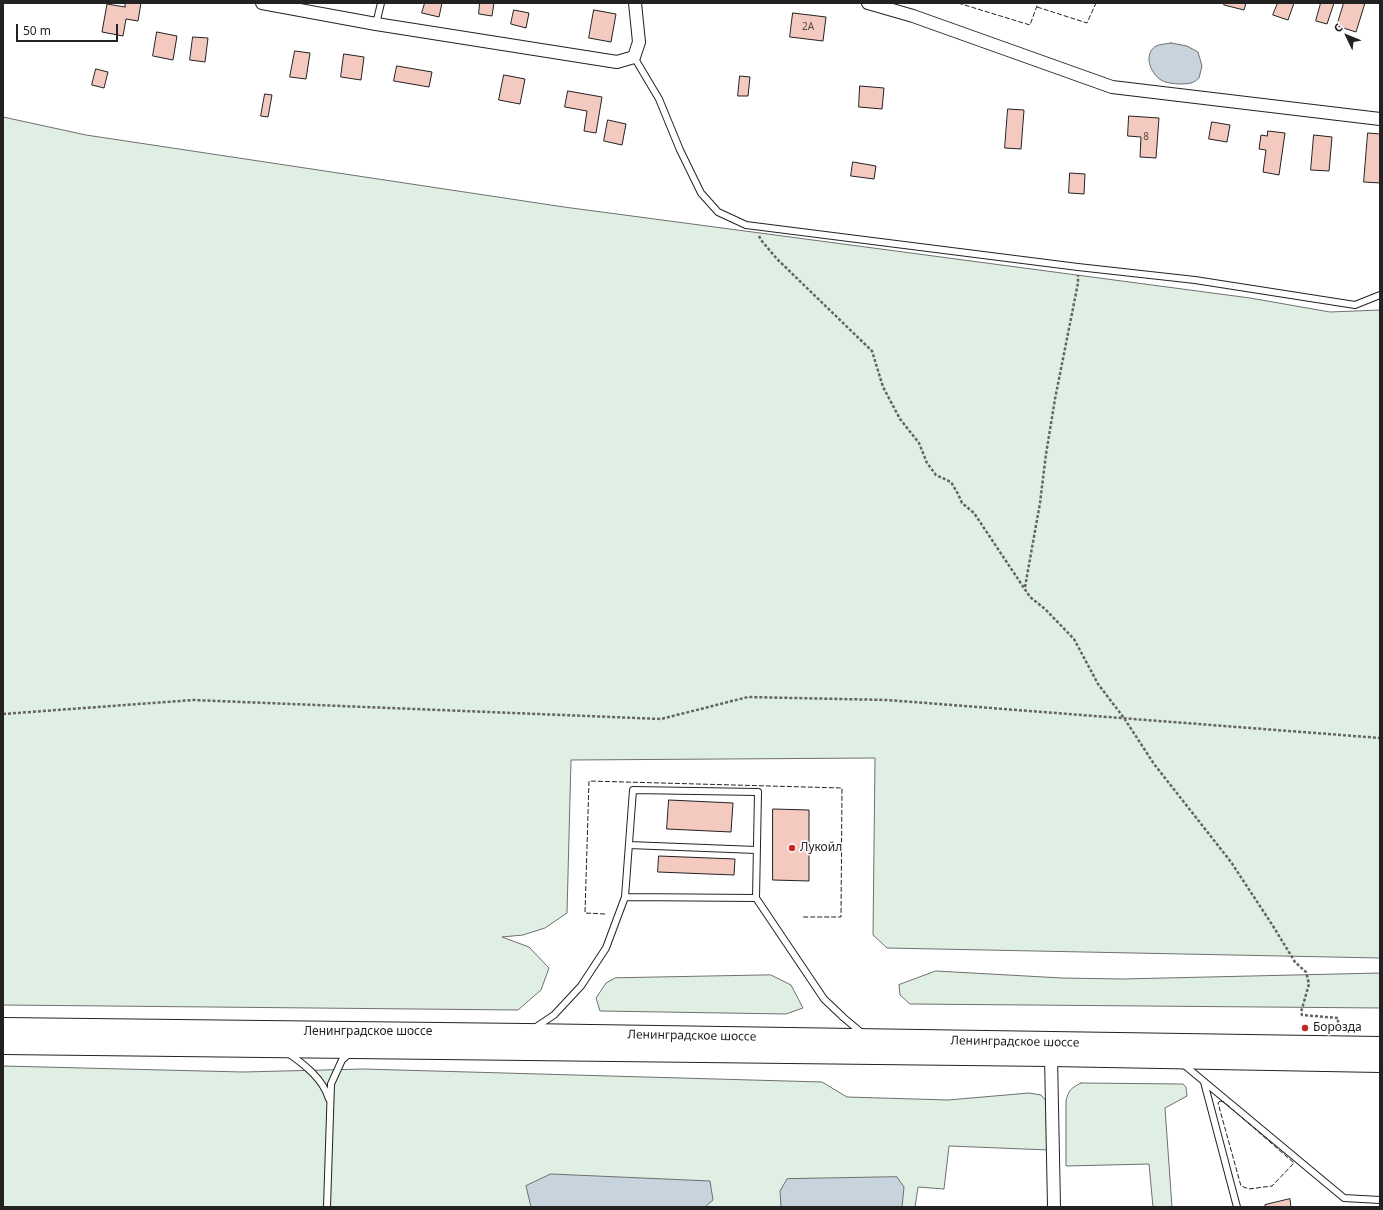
<!DOCTYPE html>
<meta charset="utf-8">
<style>
body{margin:0}
#map{position:relative;width:1383px;height:1210px;overflow:hidden;background:#fff;font-family:"Noto Sans",sans-serif}
canvas{display:block}
.frame{position:absolute;inset:0;border:4px solid #222;pointer-events:none}
.north{position:absolute;left:1327px;top:16px;width:40px;height:40px;-webkit-text-stroke:3px #fff;paint-order:stroke;rotate:313deg;font-size:11px;font-weight:700;line-height:16px;text-align:center;color:#222}
.north::after{content:'';display:block;margin:auto;width:14px;height:18px;background:#222;clip-path:polygon(50% 0,100% 100%,50% 72%,0 100%)}
.scale{position:absolute;left:16px;top:24px;width:102px;height:18px;box-sizing:border-box;border:2px solid #222;border-top:0;padding-left:5px;font-size:12px;line-height:14px;white-space:nowrap;color:#222;-webkit-text-stroke:3px #fff;paint-order:stroke}
</style>
<div id="map">
<canvas width="1383" height="1210"></canvas>
<div class="frame"></div>
<div class="north">С</div>
<div class="scale">50 m</div>
</div>
<script>
const ctx = document.querySelector('canvas').getContext('2d');
ctx.lineJoin = 'round';
function paint(path, color) {
  ctx.fillStyle = color;
  ctx.fill(path, 'evenodd');
}
function trace(path, color, width, dash) {
  ctx.strokeStyle = color;
  ctx.lineWidth = width;
  ctx.lineCap = dash ? 'butt' : 'round';
  ctx.setLineDash(dash || []);
  ctx.stroke(path);
}
function label(font, color, halo, rows, align = 'center') {
  ctx.font = font + ' "Noto Sans",sans-serif';
  ctx.lineWidth = 3;
  ctx.setLineDash([]);
  ctx.textBaseline = 'middle';
  ctx.strokeStyle = halo;
  ctx.fillStyle = color;
  for (const [text, x, y, turn = 0] of rows) {
    ctx.save();
    ctx.translate(x, y);
    ctx.rotate((+turn || 0) * Math.PI / 180);
    ctx.textAlign = isNaN(turn) ? turn : align;
    if (halo) ctx.strokeText(text, 0, 0);
    ctx.fillText(text, 0, 0);
    ctx.restore();
  }
}
const green = new Path2D(`
 M3 117 86 135 564 207 1250 298 1330 312 1380 310V958L887 948 873 935 875 758 571 760 567 913 545 928 523 935 502 937 529 947 549 968 541 990 518 1010 3 1005Z
 M936 971 1062 978 1122 979 1380 973V1008L910 1004 900 995 899 985Z
 M771 975 791 985 803 1008 786 1014 600 1011 596 998 606 983 615 978Z
 M3 1066 243 1072 363 1069 822 1082 847 1097 948 1100 1029 1093 1041 1095 1048 1103 1049 1150 949 1146 944 1189 918 1187 915 1207H3Z
 M1081 1083 1183 1084 1186 1087 1187 1096 1165 1108 1172 1207H1153L1149 1164 1066 1166V1101C1068 1091 1071 1088 1081 1083Z`);
const water = new Path2D(`
 M1171 43 1187 46 1198 52 1202 66 1199 78C1197 80 1194 82 1191 83 1183 85 1167 84 1161 80 1150 73 1143 54 1156 46 1160 44 1166 44 1171 43Z
 M551 1174 710 1181 713 1200 705 1207H531L526 1186Z
 M897 1177 904 1187 902 1207H781L780 1191 787 1179Z`);
const building = new Path2D(`
 M125 3H141L138 21 126 19 123 36 102 32 107 4 125 7Z
 M425 3H442L439 17 422 13Z
 M480 3H494L492 16 479 14Z
 M1225 3H1246L1244 10 1224 5Z
 M1278 3H1294L1288 20 1273 15Z
 M1321 3H1334L1327 24 1316 21Z
 M1344 3H1365L1356 32 1337 26Z
 M514 10 529 13 526 28 511 24Z
 M594 10 616 14 611 42 589 38Z
 M793 13 826 17 823 41 790 37Z
 M157 32 177 36 173 60 153 56Z
 M193 37 208 38 205 62 190 60Z
 M295 51 310 53 306 79 290 77Z
 M344 54 364 57 361 80 341 77Z
 M397 66 432 72 429 87 394 81Z
 M96 69 108 72 104 88 92 85Z
 M504 75 525 79 520 104 499 100Z
 M740 76 750 77 748 96H738Z
 M860 86 884 88 882 109 859 107Z
 M568 91 602 97 596 133 584 131 587 111 565 107Z
 M265 94 272 95 268 117 261 116Z
 M1008 109 1024 110 1021 149 1005 148Z
 M1129 116 1159 118 1156 158 1140 157 1141 137 1128 136Z
 M608 120 626 124 622 145 604 141Z
 M1212 122 1230 125 1227 142 1209 139Z
 M1268 131 1285 133 1279 175 1263 172 1266 150 1259 149 1261 135 1267 136Z
 M1368 133 1380 134V183L1364 182Z
 M1314 135 1332 137 1329 171 1311 170Z
 M853 162 876 166 874 179 851 176Z
 M1070 173 1085 174 1084 194 1069 193Z
 M669 800 733 803 731 832 667 829Z
 M773 809 809 810V881L773 880Z
 M659 856 735 859 734 875 658 872Z
 M1290 1199 1291 1207H1265V1205Z`);
const path = new Path2D(`
 M759 236 761 240 777 259 872 351 883 387 900 419 919 443 927 463 936 475 951 482 958 494 962 503 974 513 1030 597 1045 609 1074 639 1098 684 1124 718 1154 764 1231 862 1273 926 1295 962 1306 972 1309 984 1301 1012 1302 1015 1338 1018V1030
 M1025 587 1040 503 1046 454 1055 399 1078 283V275
 M3 714 193 700 661 719 748 697 887 700 1380 738`);
const service = new Path2D(`
 M376 24 381 3
 M634 57 659 99 680 150 701 193 718 212 746 225 1078 267 1195 280 1355 305 1380 295
 M629 845 756 850
 M625 897 756 898
 M533 1029 554 1015 581 986 606 948 625 897 633 790 758 792 756 898 824 999 844 1018 862 1033
 M288 1053C305 1065 323 1079 329 1099
 M1183 1064 1344 1198 1380 1200
 M1204 1082 1237 1207
 M327 1207 331 1084 342 1060 350 1053`);
const minor = new Path2D(`
 M262 3 376 24 617 62 634 57 639 42 635 3
 M868 3 913 16 1112 87 1380 119
 M1051 1056 1054 1207`);
const trunk = new Path2D(`
 M3 1028 526 1034 1380 1047
 M3 1044 1051 1056 1380 1062`);
const fence = new Path2D(`
 M958 3 1030 25 1038 3
 M1037 7 1087 23 1096 3
 M605 914 585 913 589 781 842 788 841 917H801
 M1220 1101 1224 1102 1294 1163 1272 1186 1249 1189 1241 1186 1218 1103Z`);
const markers = [
 [792,848,4,"#c62828"],
 [1305,1028,4,"#c62828"]
];
const numberNames = [
 ["2А",808,27],
 ["8",1146,137]
];
const poiNames = [
 ["Лукойл",800,848],
 ["Борозда",1313,1028]
];
const streetNames = [
 ["Ленинградское шоссе",368,1032],
 ["Ленинградское шоссе",692,1036,1],
 ["Ленинградское шоссе",1015,1042,1]
];
paint(green, '#e0efe3');
trace(green, '#6f6f6f', 1);
paint(water, '#c7d3dd');
trace(water, '#6f6f6f', 1);
paint(building, '#f3c9c0');
trace(building, '#222', 1);
trace(service, '#222', 8);
trace(minor, '#222', 14);
trace(trunk, '#222', 22);
trace(path, '#646464', 2.5, [3, 2]);
trace(service, '#fff', 6);
trace(minor, '#fff', 12);
trace(trunk, '#fff', 20);
trace(fence, '#222', 1, [5, 2]);
for (const [x, y, r, color] of markers) {
  const dot = new Path2D();
  dot.arc(x, y, r, 0, 2 * Math.PI);
  ctx.fillStyle = color;
  ctx.fill(dot);
  trace(dot, '#fff', 1.5);
}
label('10px', '#564c4a', null, numberNames);
label('12px', '#222', '#fff', poiNames, 'left');
label('12px', '#222', '#fff', streetNames);
</script>
